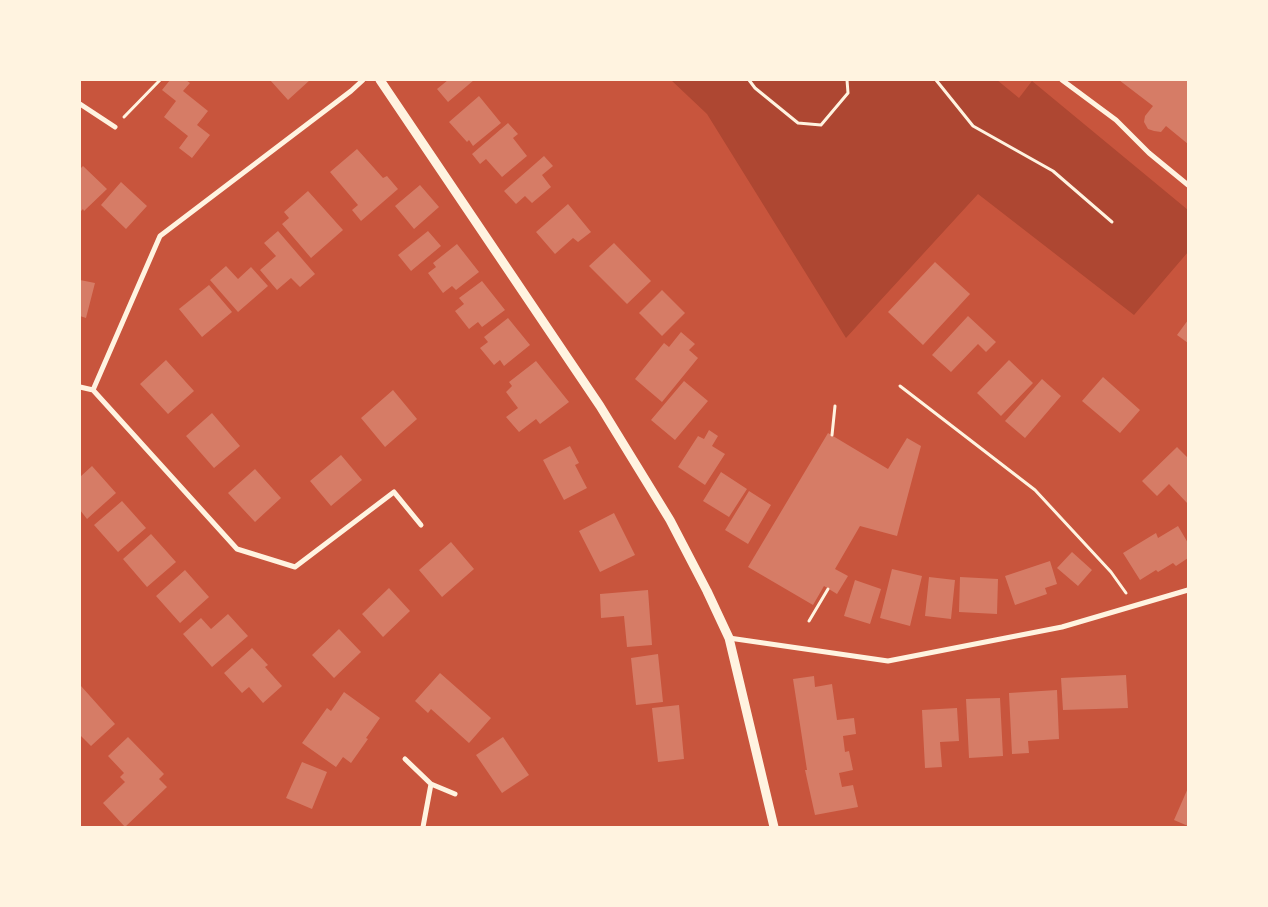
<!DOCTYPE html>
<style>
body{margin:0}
#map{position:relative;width:1268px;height:907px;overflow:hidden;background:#c8553d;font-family:"Noto Sans",sans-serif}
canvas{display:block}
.frame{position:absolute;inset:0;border:81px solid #fff3e0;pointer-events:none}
</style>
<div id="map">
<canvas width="1268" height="907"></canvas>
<div class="frame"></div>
</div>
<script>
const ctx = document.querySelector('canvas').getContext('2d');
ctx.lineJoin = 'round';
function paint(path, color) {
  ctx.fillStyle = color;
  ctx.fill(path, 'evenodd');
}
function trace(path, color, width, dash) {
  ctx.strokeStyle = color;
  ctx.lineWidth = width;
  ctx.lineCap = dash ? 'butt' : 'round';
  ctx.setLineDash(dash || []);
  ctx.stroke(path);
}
const green = new Path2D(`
 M671 80H997L1019 98 1032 81 1188 210V252L1134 315 978 194 846 338 707 114Z`);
const building = new Path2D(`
 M170 80H186L190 83 183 91 208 111 197 125 210 135 192 158 179 148 188 136 164 117 176 101 162 90Z
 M270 80H310L288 100Z
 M448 80H474L448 102 437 89Z
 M1119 80H1188V144L1166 126 1161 132 1154 131 1148 129 1144 122 1145 116 1153 106Z
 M479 96 501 123 473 146 469 140 467 142 449 122Z
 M508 123 518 134 513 138 527 156 502 177 486 159 480 164 472 154Z
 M357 149 383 178 387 176 398 189 361 221 352 210 358 205 330 172Z
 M544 156 553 166 542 175 551 187 532 203 525 196 516 204 504 191Z
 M83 166 107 189 84 211 83 209 80 212V169Z
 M121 182 147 206 126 229 101 205Z
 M420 185 439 207 414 229 395 206Z
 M308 191 343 230 311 258 282 224 289 218 284 212Z
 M568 204 591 232 578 242 573 238 555 254 536 232Z
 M278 231 315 274 300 287 291 278 277 290 260 270 276 256 264 243Z
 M428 231 441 246 411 271 398 255Z
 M614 243 651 281 627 304 589 266Z
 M457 244 479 272 456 290 452 286 443 293 428 273 436 267 433 263Z
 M935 262 970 294 923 345 888 312Z
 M226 266 238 279 251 267 268 286 238 312 210 280Z
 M80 280 95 283 86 318 80 316Z
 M482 281 505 310 482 327 478 322 469 329 455 311 464 304 459 298Z
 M209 285 232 312 202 337 179 309Z
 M662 290 685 313 662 336 639 313Z
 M968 316 996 342 986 352 978 344 951 372 932 355Z
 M508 318 530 345 504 366 500 360 494 365 480 348 488 342 484 337Z
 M1188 320V343L1177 335Z
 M681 332 695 344 689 350 698 358 662 402 635 379 664 343 669 347Z
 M166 360 194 391 168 414 140 384Z
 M1009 360 1033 383 1001 416 977 393Z
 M536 361 569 402 540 424 536 419 519 432 506 417 518 408 506 392 512 386 509 382Z
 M1103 377 1140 410 1120 433 1082 401Z
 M1042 379 1061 396 1025 438 1005 421Z
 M684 381 708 401 675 440 651 420Z
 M393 390 417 419 385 447 361 418Z
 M212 413 240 446 214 468 186 436Z
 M709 430 718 436 712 446 725 454 705 485 678 467 698 436 704 439Z
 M828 433 888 469 907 438 921 446 897 536 860 526 835 569 848 576 837 594 824 586 813 605 748 567Z
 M570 446 579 463 575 465 587 488 564 500 543 460Z
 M1177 447 1188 458V504L1169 484 1157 496 1142 481Z
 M341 455 362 480 331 506 310 481Z
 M92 466 116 493 87 519 80 510V477Z
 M255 469 281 498 255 522 228 493Z
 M721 472 747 489 729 517 703 501Z
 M749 491 771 505 748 544 725 530Z
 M122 501 146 528 118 552 94 525Z
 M614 513 635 555 600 572 579 531Z
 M1178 526 1188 543V558L1176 566 1173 563 1158 572 1156 570 1140 580 1123 553 1156 533 1158 538Z
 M151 534 176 562 147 587 123 559Z
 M451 542 474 569 442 597 419 570Z
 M1072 552 1092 570 1078 586 1057 568Z
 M1050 561 1057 584 1045 588 1047 594 1015 605 1005 576Z
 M892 569 922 576 910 626 880 618Z
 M185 570 209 597 180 623 156 596Z
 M929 577 955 580 951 619 925 616Z
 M960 577 998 579 997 614 959 612Z
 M855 580 881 589 870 624 844 616Z
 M389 588 410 611 383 637 362 614Z
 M648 590 652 645 627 647 624 616 601 618 600 594Z
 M228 614 248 636 212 667 183 634 201 618 211 629Z
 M339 629 361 652 334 678 312 655Z
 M252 648 268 665 265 667 282 686 263 703 249 687 242 693 224 673Z
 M658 654 663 702 636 705 631 658Z
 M440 673 491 718 469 743 431 709 428 713 415 701Z
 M1126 675 1128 708 1063 710 1061 678Z
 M814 676 815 687 832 684 837 720 854 718 856 734 843 736 845 752 849 751 853 770 839 773 842 787 853 785 858 807 815 815 805 770H807L793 679Z
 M81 686 115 724 91 746 80 735V687Z
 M1057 690 1059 739 1028 741 1029 753 1012 754 1009 693Z
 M344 692 380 718 366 738 368 739 351 763 343 757 336 767 302 743 327 708 331 711Z
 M1000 698 1003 756 969 758 966 699Z
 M679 705 684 759 658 762 652 708Z
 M957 708 959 741 940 742 942 767 925 768 922 710Z
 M128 737 164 774 159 779 167 787 125 827 103 803 125 782 120 777 124 773 108 756Z
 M503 737 529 775 502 793 476 755Z
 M302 762 327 772 312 809 286 798Z
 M1188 788V826L1174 820Z`);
const path = new Path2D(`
 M749 80 755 88 798 123 821 125 848 93 847 80
 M936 80 973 126 1053 171 1112 222
 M124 117 160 80
 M900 386 1035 490 1111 572 1126 593
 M832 435 835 406
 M809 621 828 589`);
const minor = new Path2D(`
 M1062 80 1116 120 1149 153 1188 185
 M80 104 115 127
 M80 387 93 390 237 549 295 567 394 492 421 525
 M93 390 160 236 351 91 363 80
 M729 638 888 661 1062 627 1188 590
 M405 759 431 784 423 827
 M431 784 455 794`);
const tertiary = new Path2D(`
 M380 80 600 406 670 520 707 591 729 638 774 827`);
paint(green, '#ae4732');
paint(building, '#d67c66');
trace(path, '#fff3e0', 3);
trace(minor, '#fff3e0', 5);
trace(tertiary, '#fff3e0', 9);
</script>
